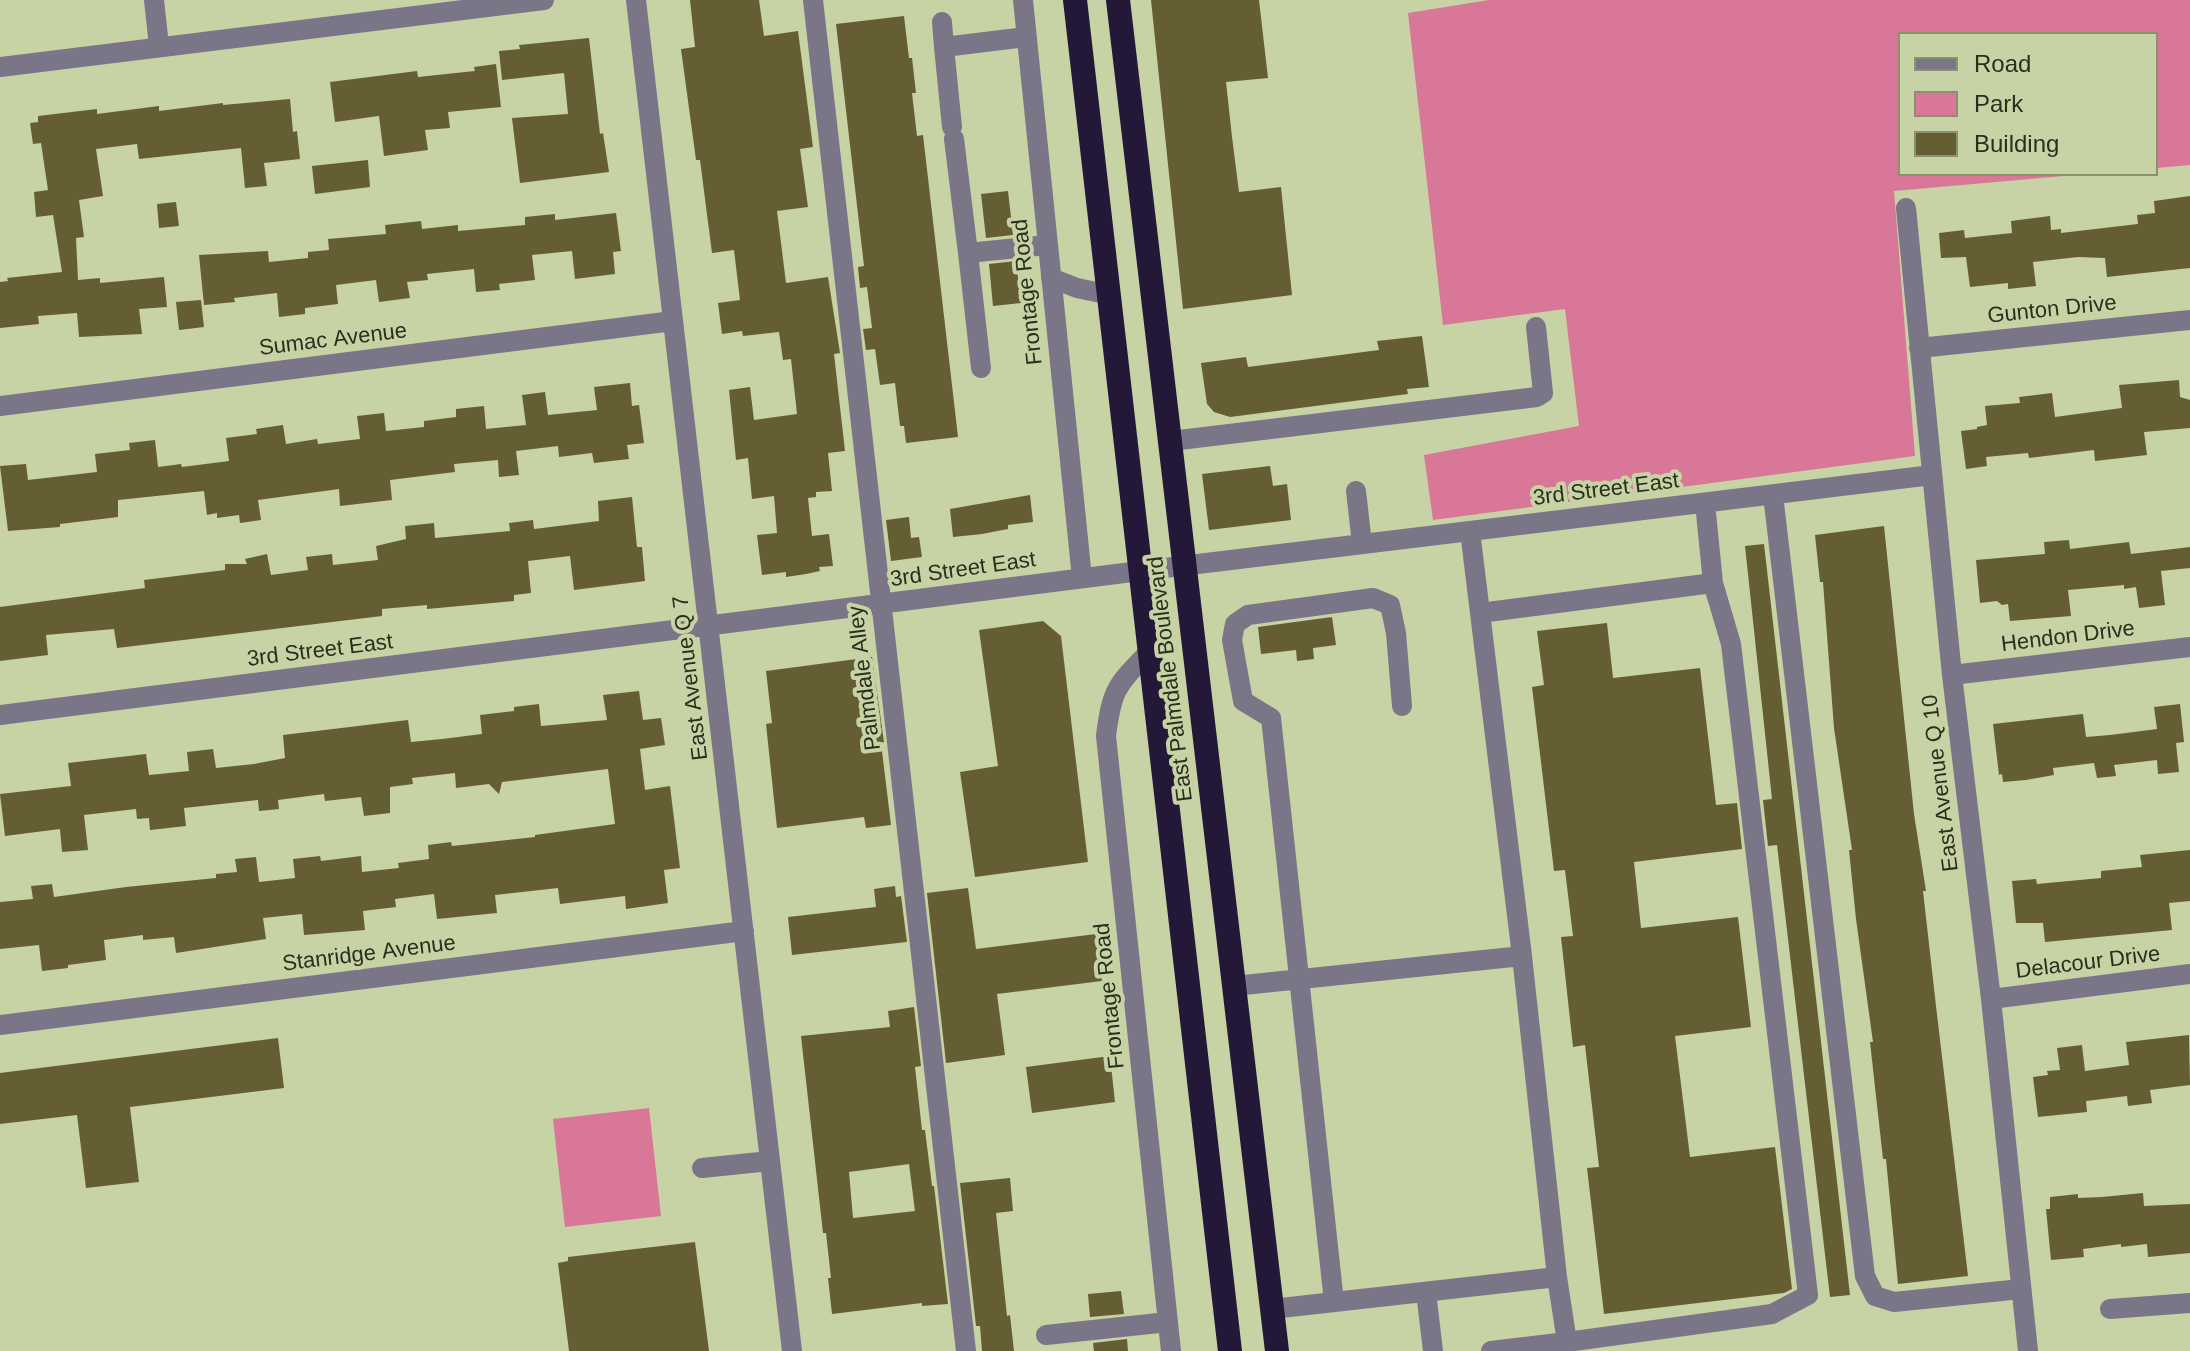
<!DOCTYPE html>
<style>
body{margin:0}
#map{position:relative;width:2190px;height:1351px;overflow:hidden;background:#c7d2a5;font-family:Arial,sans-serif}
canvas{display:block}
.legend{position:absolute;left:1898px;top:32px;width:260px;height:144px;box-sizing:border-box;background:#c7d2a5;border:2px solid #89916f;margin:0;padding:10px 14px;list-style:none;font-size:24px;color:#2b2f1d}
.legend li{display:flex;align-items:center;gap:16px;height:40px}
.legend b{width:40px;border:2px solid #89916f}
</style>
<div id="map">
<canvas width="2190" height="1351"></canvas>
<ul class="legend">
<li><b style="height:10px;background:#7a7587"></b>Road</li>
<li><b style="height:22px;background:#d87798"></b>Park</li>
<li><b style="height:22px;background:#665e33"></b>Building</li>
</ul>
</div>
<script>
const ctx = document.querySelector('canvas').getContext('2d');
ctx.lineJoin = 'round';
function paint(path, color) {
  ctx.fillStyle = color;
  ctx.fill(path, 'evenodd');
}
function trace(path, color, width, dash) {
  ctx.strokeStyle = color;
  ctx.lineWidth = width;
  ctx.lineCap = dash ? 'butt' : 'round';
  ctx.setLineDash(dash || []);
  ctx.stroke(path);
}
function label(font, color, halo, rows, align = 'center') {
  ctx.font = font + ' Arial,sans-serif';
  ctx.lineWidth = 8;
  ctx.setLineDash([]);
  ctx.textBaseline = 'middle';
  ctx.strokeStyle = halo;
  ctx.fillStyle = color;
  for (const [text, x, y, turn = 0] of rows) {
    ctx.save();
    ctx.translate(x, y);
    ctx.rotate((+turn || 0) * Math.PI / 180);
    ctx.textAlign = isNaN(turn) ? turn : align;
    if (halo) ctx.strokeText(text, 0, 0);
    ctx.fillText(text, 0, 0);
    ctx.restore();
  }
}
const green = new Path2D(`
 M1489 0H2190V165L2156 168V34H1900V174H2086L1894 191 1915 456 1433 520 1424 455 1579 426 1565 309 1443 325 1408 13Z
 M649 1108 661 1216 565 1227 553 1119Z`);
const building = new Path2D(`
 M690 0H759L764 36 798 31 813 147 800 149 808 207 777 211 786 283 828 277 840 353 834 354 845 451 828 453 832 491 816 492V497L808 498 812 536 829 534 833 566 819 567 820 571 806 574 786 577V572L762 575 757 535 777 533 774 496 752 499 748 458 736 460 729 390 750 387 754 420 797 414 791 359 783 360 779 332 743 336 742 331 722 334 718 303 740 300 734 250 712 253 700 160H696L681 49 695 47Z
 M1151 0H1259L1268 78 1226 82 1232 137 1239 192 1281 187 1292 295 1183 309Z
 M904 16 909 58H912L916 93H912L917 136 923 135 958 437 906 443 904 426H900L895 383 880 385 875 349 866 350 863 329 872 328 867 287 860 288 858 267 864 266 836 24Z
 M589 38 600 134 603 133 609 172 520 183 512 118 568 114 564 73 502 80 499 51 520 49 519 45Z
 M496 64 501 107 448 112 450 128 425 130 428 150 384 156 379 116 335 122 330 82 417 71 418 77 475 71 474 67Z
 M290 99 293 132 297 131 300 159 264 163 267 186 245 188 241 148 139 159 137 144 96 149 103 196 79 200 84 237 76 238 78 280 100 278V283L164 277 167 307 139 309 142 334 79 337 77 313 38 316 39 324 0 328V282L8 281 7 278 62 272 53 215 36 217 34 192 48 190 41 143 33 144 30 123 38 122V116L97 109V114L159 106V111L223 103V105Z
 M368 160 370 187 315 194 312 166Z
 M1008 191 1013 235 986 238 981 194Z
 M2190 196V268L2107 277 2105 258 2078 257 2033 262 2036 286 2008 289V283L1970 287 1966 257 1941 258 1939 233 1964 230 1965 238 2012 233 2011 221 2050 216 2051 230 2061 229V233L2138 224 2137 215 2155 213 2154 201Z
 M176 202 179 226 159 228 157 204Z
 M616 213 621 251 613 252 615 274 575 279 572 251 532 255 535 280 499 284 500 290 476 292 474 269 427 274 428 280 407 282 410 298 379 302 376 280 336 285 338 304 305 308V314L279 317 277 293 234 298 235 302 204 305 199 255 268 251 269 262 308 258V252L329 250 328 239 386 234 385 225 421 221 422 229 458 225V231L525 225V217L555 214V220Z
 M1016 261 1021 303 993 306 989 264Z
 M201 300 204 327 179 330 176 302Z
 M1422 336 1429 387 1407 389 1408 394 1230 417 1214 412 1207 404 1201 363 1246 357 1248 367 1379 350 1377 341Z
 M2179 380 2180 397 2190 400V428L2144 432 2147 455 2095 461 2094 450 2029 458 2028 453 1986 457 1987 466 1966 469 1961 431 1977 429V427L1987 425 1985 406 2020 403 2019 397 2052 393 2055 417 2122 408 2119 385Z
 M630 383 632 406 639 405 644 443 627 445 629 459 594 463 592 453 559 457 558 446 516 451 519 475 499 477 498 460 454 464 455 472 390 480 392 500 340 506 339 489 258 500 261 520 240 523 239 515 217 518V513L207 515 204 491 118 500V517L60 524V527L8 531 0 466 26 464 28 480 97 472 95 454 130 450 129 443 155 440 158 467 181 464 182 467 229 461 226 438 257 434 256 429 283 425 286 444 317 439 318 444 360 439 357 416 384 413 386 431 424 427V421L456 417V409L484 406 486 429 526 425 522 395 545 392 548 415 597 410 594 387Z
 M1270 466 1273 486 1287 484 1291 520 1209 530 1202 474Z
 M1030 495 1033 522 1008 525V529L982 534 953 537 950 509Z
 M632 497 637 547H642L645 581 574 590 570 556 528 561 531 593 514 595V601L427 609V605L382 609V616L117 648 114 629 46 635 48 655 0 661V607L145 588 144 580 225 570V564H247L245 559 267 554 271 575 308 570 306 557 332 554 333 565 378 560 376 546 406 539 405 526 434 523 435 538 510 531 509 523 533 520 534 529 599 521 598 501Z
 M909 517 911 538 919 537 922 557 891 561 886 520Z
 M1884 526 1914 814 1926 891H1923L1936 1006 1968 1276 1898 1284 1886 1159H1883L1870 1042H1873L1856 919 1849 850H1852L1834 728 1823 582H1820L1815 535Z
 M2069 540 2070 549 2129 542 2131 554 2190 547V568L2161 571 2165 605 2139 608 2136 587 2124 589V585L2068 590 2071 616 2010 621 2008 604 2002 605 1997 601 1980 603 1976 560 2045 554 2044 542Z
 M1764 544 1850 1295 1830 1297 1777 845 1768 846 1763 800 1772 799 1745 546Z
 M1332 617 1336 645 1313 648 1314 659 1297 661 1296 650 1261 654 1258 627Z
 M1043 621 1061 636 1088 862 975 877 960 772 998 766 979 630Z
 M1607 623 1613 678 1700 668 1716 805 1737 803 1742 849 1634 862 1641 928 1738 917 1751 1027 1675 1036 1690 1157 1775 1147 1792 1289 1784 1293 1604 1314 1587 1168 1599 1167 1585 1045 1573 1047 1561 937 1573 936 1565 870 1554 871 1532 687 1544 685 1537 631Z
 M872 657 884 742 881 743 891 825 866 828 864 817 777 828 766 724 772 723 766 671Z
 M639 691 643 720 661 718 665 745 640 749 645 790 670 786 680 868 664 870 668 903 626 909 625 896 560 904 558 888 495 895 497 913 437 919 434 894 395 899 396 907 363 911 365 930 304 935 302 914 263 918 266 939 176 953 174 937 143 940V935L104 940 106 960 68 965V968L42 971 39 945 0 949V902L33 899 31 886 52 884 54 897 126 887 216 878V874L237 872 235 859 256 857 259 882 295 878 293 859 320 856 321 861 361 856 362 872 399 868 398 863 429 859 428 845 451 842 452 846 535 837V835L615 824 608 769 502 782 499 794 489 784 456 788 455 773 412 778 413 784 390 787V813L364 816 361 797 325 801 324 794 278 800 279 809 259 811 258 800 184 808 186 826 150 830 149 818 137 819 136 809 84 815 88 850 62 852 60 829 5 836 0 794 71 786 68 763 146 754 149 775 189 771 187 752 213 749 216 768 254 764 285 758 283 735 408 720 411 742 442 739 482 734 480 715 514 711V707L539 704 541 726 607 720 603 695Z
 M2180 704 2184 742 2176 743 2179 772 2158 774 2157 760 2114 765 2116 776 2097 778 2094 763 2053 768 2054 775 2026 780 2003 782 2002 774 1999 775 1993 724 2083 714 2086 737 2110 735 2157 729 2154 707Z
 M2190 850V901L2169 903 2172 930 2045 942 2043 923H2016L2012 881 2036 879 2037 884 2101 878V871L2142 867 2140 855Z
 M895 886 896 897 901 896 907 942 792 955 788 917 876 907 874 889Z
 M968 888 976 949 1096 934 1102 981 997 994 1005 1055 946 1063 927 893Z
 M914 1007 921 1066 915 1067 922 1130H925L932 1186H934L948 1304 922 1306V1303L832 1314 828 1278H831L826 1233H823L801 1036 890 1027 888 1011ZM909 1164 915 1211 853 1218 849 1172Z
 M2189 1035 2190 1085 2150 1090 2152 1103 2128 1106 2127 1096 2086 1101 2087 1112 2038 1117 2033 1077 2048 1075 2047 1071 2060 1070 2057 1048 2082 1045 2085 1071 2129 1065 2126 1042Z
 M278 1038 284 1088 130 1107 139 1182 86 1188 77 1115 0 1124V1073Z
 M1110 1056 1115 1102 1032 1113 1026 1067Z
 M1010 1178 1013 1211 996 1213 1007 1316 1010 1315 1014 1351H982L980 1326H976L960 1183Z
 M2143 1193 2144 1206 2190 1204V1253L2148 1257 2147 1244 2121 1247V1244L2083 1249 2084 1257 2051 1260 2046 1209H2050V1197L2078 1194V1198L2102 1197Z
 M695 1242 709 1351H569L558 1263 568 1261V1257Z
 M1121 1291 1124 1314 1090 1317 1088 1294Z
 M1127 1339 1128 1351H1094L1093 1343Z`);
const minor = new Path2D(`
 M154 0 159 46
 M636 0 792 1351
 M813 0 966 1351
 M1023 0 1082 578
 M942 22 944 47
 M0 67 544 0
 M952 127 944 47 1026 37
 M954 139 968 253 1047 245
 M1906 208 1952 675 1991 999 2028 1351
 M968 253 981 368
 M1051 278 1077 288 1110 295
 M1919 348 2190 320
 M0 406 673 321
 M1171 441 1537 397 1543 393 1536 327
 M1356 491 1362 544
 M1773 495 1865 1276 1875 1296 1894 1302 2021 1289
 M1480 613 1713 583 1705 503
 M1150 651C1117 685 1112 688 1106 736L1171 1351
 M1952 675 2190 647
 M0 715 1140 571 1932 475
 M1234 986 1522 956 1470 531
 M1991 999 2190 974
 M0 1025 744 931
 M702 1168 770 1161
 M1426 1292 1433 1351
 M1334 1302 1271 718 1243 701 1232 640 1235 624 1248 615 1373 598 1390 605 1396 633 1402 706
 M1272 1309 1557 1277 1522 956
 M2110 1309 2190 1303
 M1046 1335 1168 1322
 M1567 1342 1772 1314 1808 1295 1731 644 1713 583
 M1491 1351 1567 1342 1557 1277`);
const highway = new Path2D(`
 M1075 0 1230 1351
 M1118 0 1277 1351`);
const streetNames = [
 ["Frontage Road",1028,292,-96],
 ["Gunton Drive",2052,310,-6],
 ["Sumac Avenue",333,340,-7],
 ["3rd Street East",1606,490,-7],
 ["3rd Street East",963,570,-8],
 ["Hendon Drive",2068,637,-7],
 ["3rd Street East",320,651,-7],
 ["East Avenue Q 7",691,678,-97],
 ["Palmdale Alley",865,678,-97],
 ["East Palmdale Boulevard",1171,679,-97],
 ["East Avenue Q 10",1941,783,-97],
 ["Stanridge Avenue",369,954,-7],
 ["Delacour Drive",2088,963,-7],
 ["Frontage Road",1110,996,-96]
];
paint(green, '#d87798');
paint(building, '#665e33');
trace(minor, '#7a7587', 20);
trace(highway, '#241839', 24);
label('22px', '#2b2f1d', '#c7d2a5', streetNames);
</script>
